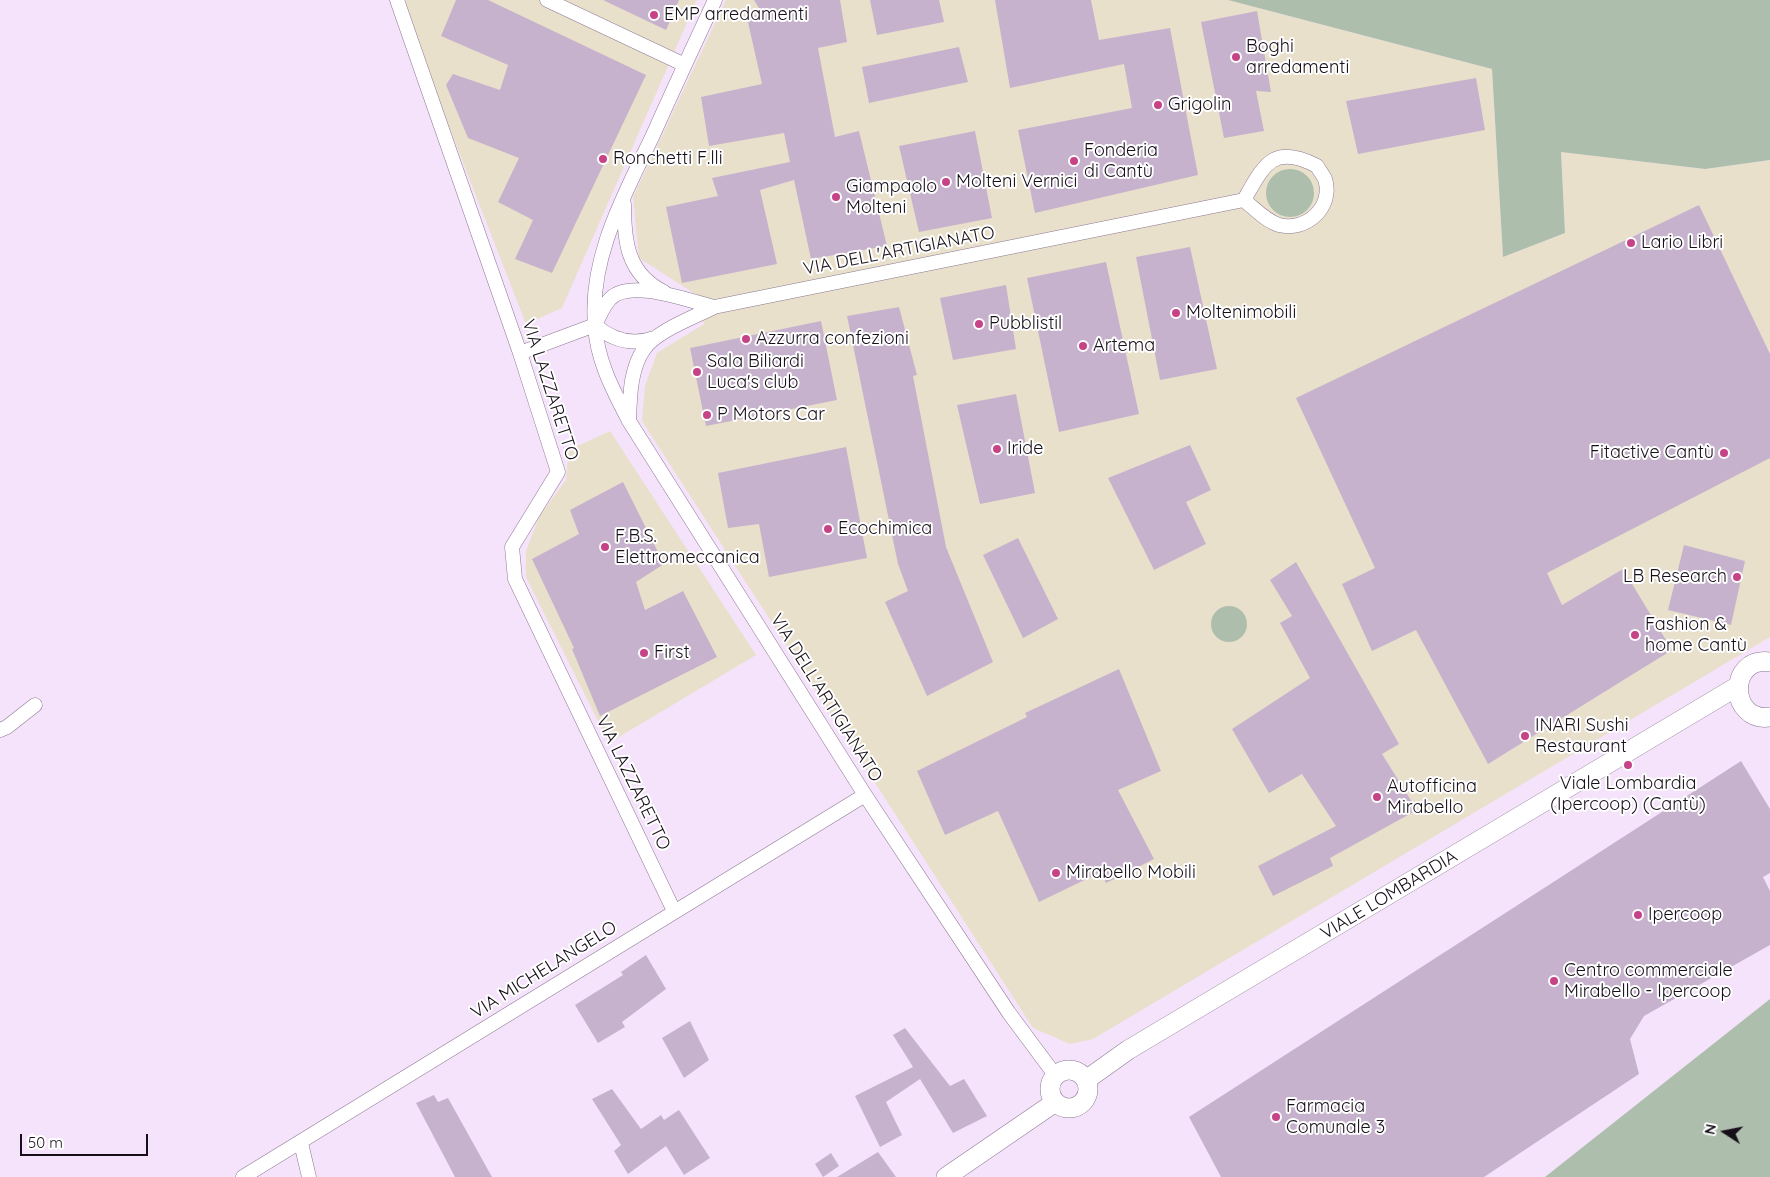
<!DOCTYPE html>
<meta charset="utf-8">
<style>
body{margin:0}
#map{position:relative;width:1770px;height:1177px;overflow:hidden;background:#f5e3fb;font-family:Quicksand,sans-serif}
canvas{display:block}
.north{position:absolute;left:1700px;top:1107px;width:50px;height:50px;-webkit-text-stroke:4px #fff;paint-order:stroke;rotate:281deg;font-size:14px;font-weight:700;line-height:20px;text-align:center;color:#160e18}
.north::after{content:'';display:block;margin:auto;width:18px;height:22px;background:#160e18;clip-path:polygon(50% 0,100% 100%,50% 72%,0 100%)}
.scale{position:absolute;left:20px;top:1134px;width:128px;height:22px;box-sizing:border-box;border:2px solid #160e18;border-top:0;padding-left:6px;font-size:15px;line-height:18px;white-space:nowrap;color:#160e18;-webkit-text-stroke:4px #fff;paint-order:stroke}
</style>
<div id="map">
<canvas width="1770" height="1177"></canvas>
<div class="north">N</div>
<div class="scale">50 m</div>
</div>
<script>
const ctx = document.querySelector('canvas').getContext('2d');
ctx.lineJoin = 'round';
function paint(path, color) {
  ctx.fillStyle = color;
  ctx.fill(path, 'evenodd');
}
function trace(path, color, width, dash) {
  ctx.strokeStyle = color;
  ctx.lineWidth = width;
  ctx.lineCap = dash ? 'butt' : 'round';
  ctx.setLineDash(dash || []);
  ctx.stroke(path);
}
function label(font, color, halo, rows, align = 'center') {
  ctx.font = font + ' Quicksand,sans-serif';
  ctx.lineWidth = 4;
  ctx.setLineDash([]);
  ctx.textBaseline = 'middle';
  ctx.strokeStyle = halo;
  ctx.fillStyle = color;
  for (const [text, x, y, turn = 0] of rows) {
    ctx.save();
    ctx.translate(x, y);
    ctx.rotate((+turn || 0) * Math.PI / 180);
    ctx.textAlign = isNaN(turn) ? turn : align;
    if (halo) ctx.strokeText(text, 0, 0);
    ctx.fillText(text, 0, 0);
    ctx.restore();
  }
}
const industrial = new Path2D(`
 M406 0H697L562 308 526 324 407 19Z
 M726 0H1228L1492 69 1503 257 1565 233 1561 152 1705 169 1770 160V637L1093 1039 1070 1044 1033 1028 642 421 645 386 657 353 704 324 695 294 639 258 633 197Z
 M610 431 756 655 609 743 526 577V551L540 515 566 480 569 450Z`);
const green = new Path2D(`
 M1228 0H1770V160L1705 169 1561 152 1565 233 1503 257 1492 69Z
 M1266 193a24 24 0 1 1 48 0a24 24 0 1 1-48 0Z
 M1211 624a18 18 0 1 1 36 0a18 18 0 1 1-36 0Z
 M1770 999V1177H1545Z`);
const building = new Path2D(`
 M456 0H488L646 75 552 273 515 259 533 220 498 202 519 158 468 138 446 85 453 74 500 90 508 65 441 36Z
 M603 0H679L666 30Z
 M754 0H840L847 42 818 48 835 137 859 131 887 246 811 259 794 180 760 190 777 264 682 283 666 207 718 196 712 178 790 162 784 133 709 146 701 97 762 84 747 18 762 13Z
 M870 0H939L944 22 877 35Z
 M995 0H1091L1099 40 1170 28 1198 175 1035 213 1018 130 1132 108 1124 64 1010 88Z
 M1257 11 1271 92 1256 91 1264 131 1224 138 1201 22Z
 M959 47 968 82 869 103 862 67Z
 M1476 78 1485 130 1358 154 1346 101Z
 M975 131 992 218 919 232 899 146Z
 M1699 205 1770 354V458L1547 573 1562 605 1623 569 1672 650 1488 764 1416 630 1372 651 1342 584 1375 568 1296 398Z
 M1190 247 1217 369 1160 380 1136 257Z
 M1106 262 1139 414 1059 432 1027 278Z
 M1006 285 1016 349 953 360 940 298Z
 M899 307 917 375 913 376 946 547 993 662 927 696 885 602 908 591 898 564 847 316Z
 M821 321 837 400 706 426 690 348Z
 M1016 394 1035 493 980 504 957 405Z
 M1190 445 1211 490 1186 502 1206 544 1154 570 1108 478Z
 M846 447 867 558 769 577 759 524 728 528 718 473Z
 M623 482 664 564 636 582 645 610 683 591 717 657 600 716 572 649 574 648 532 559 579 534 570 510Z
 M1018 538 1058 619 1023 638 983 555Z
 M1684 545 1745 561 1731 625 1668 610Z
 M1296 562 1399 744 1382 754 1417 810 1330 858 1333 866 1273 896 1258 866 1336 826 1302 774 1269 793 1232 729 1310 678 1280 623 1292 616 1270 580Z
 M1119 669 1161 771 1118 790 1154 859 1106 883 1101 872 1039 902 998 811 945 835 917 771 1027 717 1025 713Z
 M1741 761 1770 809V873L1763 877 1770 891V945L1644 1016 1630 1039 1639 1074 1484 1177H1221L1189 1117Z
 M646 955 666 989 622 1022 625 1027 598 1043 575 1005 623 975 621 972Z
 M690 1021 709 1060 684 1078 662 1038Z
 M905 1028 950 1086 964 1079 987 1116 953 1133 920 1079 886 1102 902 1135 880 1147 855 1096 913 1067 893 1035Z
 M612 1089 641 1129 661 1115 664 1120 679 1110 710 1158 684 1175 666 1146 628 1174 614 1151 621 1145 592 1099Z
 M434 1095 438 1102 448 1098 492 1177H455L416 1103Z
 M878 1152 896 1177H837Z
 M831 1153 839 1166 823 1177 815 1164Z`);
const minor = new Path2D(`
 M397 0 520 353 558 472 512 547 515 579 674 911
 M547 0 685 65
 M715 0C694 45 673 90 653 135 625 194 589 257 595 325 597 361 613 390 629 421L865 795 1009 1013 1055 1075
 M624 204C624 241 627 274 664 292
 M596 323C600 315 604 305 610 299 630 278 689 301 714 307
 M595 325C612 340 631 346 654 338
 M520 353 595 325
 M629 420C630 397 630 369 644 349 656 331 695 317 714 307L1244 200C1264 165 1273 143 1317 166 1319 170 1323 175 1325 179 1334 207 1306 232 1279 225 1266 221 1255 209 1244 200
 M0 730 7 727 35 705
 M301 1143 309 1177
 M243 1177 865 795`);
const secondary = new Path2D(`
 M1770 662C1727 656 1729 723 1770 717
 M1050 1089a19 19 0 1 1 38 0a19 19 0 1 1-38 0Z
 M1086 1080 1128 1050 1738 686
 M946 1177 1054 1103`);
const markers = [
 [654,15,5,"#c74387"],
 [1236,57,5,"#c74387"],
 [1158,105,5,"#c74387"],
 [603,159,5,"#c74387"],
 [1074,161,5,"#c74387"],
 [946,182,5,"#c74387"],
 [836,197,5,"#c74387"],
 [1631,243,5,"#c74387"],
 [1176,313,5,"#c74387"],
 [979,324,5,"#c74387"],
 [746,339,5,"#c74387"],
 [1083,346,5,"#c74387"],
 [697,372,5,"#c74387"],
 [707,415,5,"#c74387"],
 [997,449,5,"#c74387"],
 [1724,453,5,"#c74387"],
 [828,529,5,"#c74387"],
 [605,547,5,"#c74387"],
 [1737,577,5,"#c74387"],
 [1635,635,5,"#c74387"],
 [644,653,5,"#c74387"],
 [1525,736,5,"#c74387"],
 [1628,765,5,"#c74387"],
 [1377,797,5,"#c74387"],
 [1056,873,5,"#c74387"],
 [1638,915,5,"#c74387"],
 [1554,981,5,"#c74387"],
 [1276,1117,5,"#c74387"]
];
const poiNames = [
 ["EMP arredamenti",664,15],
 ["Boghi",1246,47],
 ["arredamenti",1246,68],
 ["Grigolin",1168,105],
 ["Fonderia",1084,151],
 ["di Cantù",1084,172],
 ["Ronchetti F.lli",613,159],
 ["Molteni Vernici",956,182],
 ["Giampaolo",846,187],
 ["Molteni",846,208],
 ["Lario Libri",1641,243],
 ["Moltenimobili",1186,313],
 ["Pubblistil",989,324],
 ["Azzurra confezioni",756,339],
 ["Artema",1093,346],
 ["Sala Biliardi",707,362],
 ["Luca's club",707,383],
 ["P Motors Car",717,415],
 ["Iride",1007,449],
 ["Fitactive Cantù",1714,453,"right"],
 ["Ecochimica",838,529],
 ["F.B.S.",615,537],
 ["Elettromeccanica",615,558],
 ["LB Research",1727,577,"right"],
 ["Fashion &",1645,625],
 ["home Cantù",1645,646],
 ["First",654,653],
 ["INARI Sushi",1535,726],
 ["Restaurant",1535,747],
 ["Viale Lombardia",1628,784,"center"],
 ["(Ipercoop) (Cantù)",1628,805,"center"],
 ["Autofficina",1387,787],
 ["Mirabello",1387,808],
 ["Mirabello Mobili",1066,873],
 ["Ipercoop",1648,915],
 ["Centro commerciale",1564,971],
 ["Mirabello - Ipercoop",1564,992],
 ["Farmacia",1286,1107],
 ["Comunale 3",1286,1128]
];
const streetNames = [
 ["VIA DELL'ARTIGIANATO",899,251,-11],
 ["VIA LAZZARETTO",550,390,72],
 ["VIA DELL'ARTIGIANATO",826,698,58],
 ["VIA LAZZARETTO",633,783,64],
 ["VIALE LOMBARDIA",1389,895,-31],
 ["VIA MICHELANGELO",544,970,-32]
];
paint(industrial, '#e9e0cb');
paint(green, '#adbead');
paint(building, '#c7b2cd');
trace(minor, '#8c7892', 15);
trace(secondary, '#8c7892', 20);
trace(minor, '#fff', 14);
trace(secondary, '#fff', 19);
for (const [x, y, r, color] of markers) {
  const dot = new Path2D();
  dot.arc(x, y, r, 0, 2 * Math.PI);
  ctx.fillStyle = color;
  ctx.fill(dot);
  trace(dot, '#fff', 2);
}
label('18px', '#160e18', '#fff', poiNames, 'left');
label('18px', '#160e18', '#fff', streetNames);
</script>
